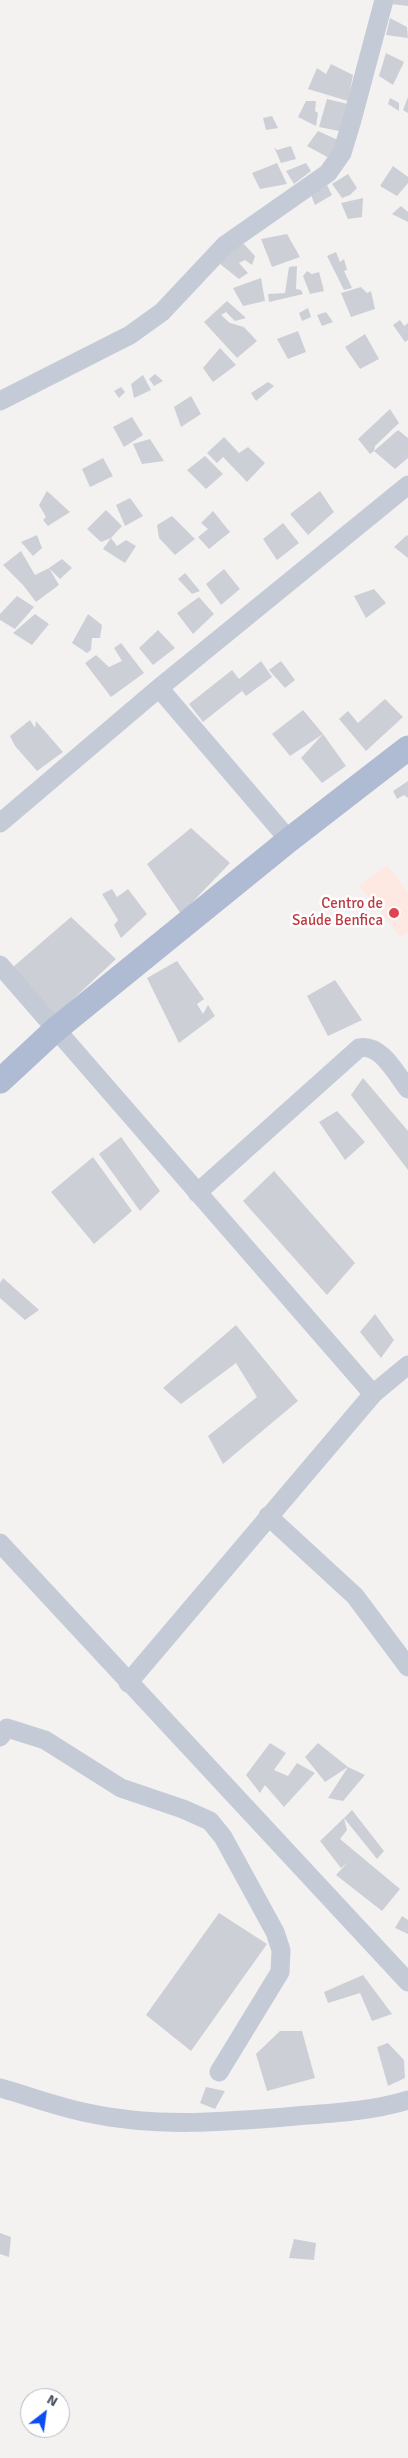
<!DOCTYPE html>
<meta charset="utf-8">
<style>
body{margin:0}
#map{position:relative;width:408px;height:2458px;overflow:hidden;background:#f4f1f1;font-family:Signika,sans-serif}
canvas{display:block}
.north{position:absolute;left:20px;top:2388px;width:50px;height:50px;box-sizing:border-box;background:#fff;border:1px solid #b5b9bf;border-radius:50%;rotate:30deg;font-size:14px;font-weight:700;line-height:20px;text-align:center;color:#475160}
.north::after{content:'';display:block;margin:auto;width:18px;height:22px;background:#0b4df4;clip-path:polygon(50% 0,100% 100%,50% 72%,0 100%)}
</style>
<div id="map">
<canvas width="408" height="2458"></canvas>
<div class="north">N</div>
</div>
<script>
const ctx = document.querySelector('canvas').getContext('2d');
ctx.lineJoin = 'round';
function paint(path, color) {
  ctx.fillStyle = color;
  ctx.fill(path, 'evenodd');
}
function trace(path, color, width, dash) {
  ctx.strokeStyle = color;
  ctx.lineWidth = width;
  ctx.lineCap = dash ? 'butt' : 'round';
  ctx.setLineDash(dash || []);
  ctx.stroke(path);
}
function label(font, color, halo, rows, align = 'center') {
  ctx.font = font + ' Signika,sans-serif';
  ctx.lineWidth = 5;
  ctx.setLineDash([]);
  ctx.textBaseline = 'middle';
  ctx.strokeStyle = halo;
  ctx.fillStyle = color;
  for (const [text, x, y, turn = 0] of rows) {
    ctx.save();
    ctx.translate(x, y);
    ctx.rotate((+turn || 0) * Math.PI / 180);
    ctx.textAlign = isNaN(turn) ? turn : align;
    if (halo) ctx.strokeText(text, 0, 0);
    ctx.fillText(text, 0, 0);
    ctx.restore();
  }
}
const medical = new Path2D(`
 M387 865 408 893V932L401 937 359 886Z`);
const building = new Path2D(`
 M393 0H408V6L391 4Z
 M390 18 407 27 408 38 386 35Z
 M386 53 404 62 393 85 379 76Z
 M331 64 353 75 348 101 308 89 317 68 326 74Z
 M408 97V113L403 110Z
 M390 98 399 103V111L388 104Z
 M327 99 352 105 344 132 319 127Z
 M306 101H316L315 111 318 113 316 126 298 117Z
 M272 116 278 128 266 130 263 118Z
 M318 131 338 140 329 158 307 146Z
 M291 146 296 159 281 163 274 147 277 150Z
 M277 163 287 184 260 189 252 173Z
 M306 163 311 171 294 184 286 171Z
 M393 166 408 177V183L397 196 380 186Z
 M348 174 357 188 350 195 342 198 332 184Z
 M327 185 332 195 315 205 311 195Z
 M363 198 362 217 348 219 341 203Z
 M401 206 408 212V222L392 214Z
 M287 234 300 257 272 267 261 239Z
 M244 244 255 256 252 265 245 260 239 263 248 273 239 279 220 264 233 247Z
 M336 252 340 262 344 259 347 270 344 271 352 288 344 290 327 256Z
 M297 266 296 289 301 290 303 294 269 302 268 294 285 293 289 267Z
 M307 271 312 274 319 272 324 291 310 294 303 276Z
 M261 278 265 301 243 306 233 288Z
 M361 287 367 293 371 291 375 309 351 317 341 293Z
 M227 301 246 318 235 321 226 312 221 315 230 323 244 327 257 341 237 358 204 322Z
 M308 308 311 317 302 321 299 313Z
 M326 312 333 322 322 326 317 315Z
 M400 320 404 326 408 323V340L405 342 393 325Z
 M298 331 306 352 288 359 277 339Z
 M365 334 379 359 360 369 345 347Z
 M220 348 236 365 213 382 203 368Z
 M155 374 163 381 154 386 149 379Z
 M143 375 151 390 134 398 131 384Z
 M268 382 274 386 256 401 251 393Z
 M121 387 125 392 119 398 114 391Z
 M191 396 201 414 181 427 174 407Z
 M390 409 399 423 375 446 374 451 370 454 358 439Z
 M132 417 143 435 124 447 113 427Z
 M398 430 408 438V458L395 469 374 451Z
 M224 437 239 453 248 447 265 463 247 482 223 457 217 463 207 453Z
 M150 439 164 461 142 464 133 444Z
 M205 456 223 474 206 489 187 470Z
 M103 458 113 476 90 487 82 469Z
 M47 491 70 512 48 526 43 520 46 517 39 505Z
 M320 491 334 512 308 535 290 514Z
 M130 498 143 516 125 526 116 505Z
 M106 510 122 526 111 538 101 542 87 529Z
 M213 511 230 532 209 549 198 537 208 529 201 523Z
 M172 516 195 539 175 555 159 538 157 525Z
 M283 523 299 543 277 560 263 539Z
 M37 535 42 548 33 556 21 542Z
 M407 535 408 536V558L394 547Z
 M111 538 117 546 126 540 136 546 125 563 103 549Z
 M21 551 35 575 49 568 59 585 36 602 23 585 3 565Z
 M62 559 72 568 60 579 49 568Z
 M224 569 240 589 221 605 206 584Z
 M185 573 200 591 192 594 178 579Z
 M374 589 386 603 366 618 354 596Z
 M17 596 34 607 15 629 0 620V614Z
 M199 597 214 614 193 634 177 613Z
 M35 614 49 624 32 645 13 633Z
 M88 614 102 625 100 638H92L91 650 87 653 72 643Z
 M158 630 175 648 153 665 139 648Z
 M121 643 144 673 111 697 85 663 96 655 109 667 122 661 114 648Z
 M261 661 272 677 246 696 242 691 203 722 189 704 232 670 239 679Z
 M281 661 295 680 285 688 269 670Z
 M385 699 403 717 366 751 339 719 348 711 358 723Z
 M303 710 323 734 346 766 322 783 301 758 323 734 290 756 272 734Z
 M30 720 35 728 36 721 63 752 37 771 15 746 10 736Z
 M408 781V798L404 795 397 799 393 791Z
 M191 828 230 863 181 914 147 864Z
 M112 889 117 897 128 889 147 914 121 938 114 925 118 920 102 894Z
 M71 917 116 959 53 1018 13 967Z
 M177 961 204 999 197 1004 203 1014 208 1005 215 1016 179 1043 147 978Z
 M335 980 362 1020 328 1036 307 996Z
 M363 1078 408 1131V1170L351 1095Z
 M337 1111 365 1142 345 1160 319 1122Z
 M121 1137 160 1191 140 1211 99 1154Z
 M93 1157 132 1211 94 1244 51 1192Z
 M274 1171 355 1263 327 1295 243 1201Z
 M3 1278 39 1310 25 1320 0 1298V1283Z
 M375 1314 394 1340 381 1358 360 1332Z
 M236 1325 298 1401 223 1464 208 1436 257 1397 236 1363 181 1404 163 1388Z
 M270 1743 286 1753 274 1770 288 1776 297 1763 315 1773 284 1807 265 1785 260 1793 246 1775Z
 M318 1743 348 1767 365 1775 343 1801 328 1798 348 1767 325 1782 305 1757Z
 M352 1810 384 1851 377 1859 344 1818Z
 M344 1818 347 1830 340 1839 400 1889 382 1911 336 1875 348 1862 341 1868 320 1841Z
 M219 1913 267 1944 191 2051 146 2015Z
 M402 1916 408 1920V1934L395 1928Z
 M363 1975 392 2014 372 2021 360 1993 328 2003 324 1992Z
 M280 2031H302L315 2078 267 2091 256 2054Z
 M388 2043 404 2060 405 2078 388 2086 377 2047Z
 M206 2087 225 2091 215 2109 200 2103Z
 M0 2233 11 2237 9 2257 0 2254Z
 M294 2239 316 2243 314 2260 289 2258Z`);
const minor = new Path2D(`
 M0 401 130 335 162 312 225 245 328 173 342 153 352 120 384 0
 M159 688 289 840
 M0 823 159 688 408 485
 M0 965 373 1394
 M197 1193 359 1048C381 1043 396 1074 408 1089
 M268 1516 355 1596 408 1667
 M0 1543 408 1982
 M128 1683 373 1394 408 1365
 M0 1737 7 1728 45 1740 121 1788 183 1809 210 1821 223 1837 275 1932 281 1950 280 1972 219 2072
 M0 2088C29 2096 58 2107 88 2113 156 2128 227 2122 296 2116 333 2113 372 2111 408 2100`);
const major = new Path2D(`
 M0 1081 55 1030 289 840 408 748`);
const markers = [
 [394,913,6,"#e0444e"]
];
const healthNames = [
 ["Centro de",383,904],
 ["Saúde Benfica",383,921]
];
paint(medical, '#fde8e2');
paint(building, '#cdcfd7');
trace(minor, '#c4cbd7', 19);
trace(major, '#afbbd2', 25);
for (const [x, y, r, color] of markers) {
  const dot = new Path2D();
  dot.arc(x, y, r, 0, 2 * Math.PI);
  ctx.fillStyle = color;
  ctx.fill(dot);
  trace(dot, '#fff', 2);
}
label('15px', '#be3a42', '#fff', healthNames, 'right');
</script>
